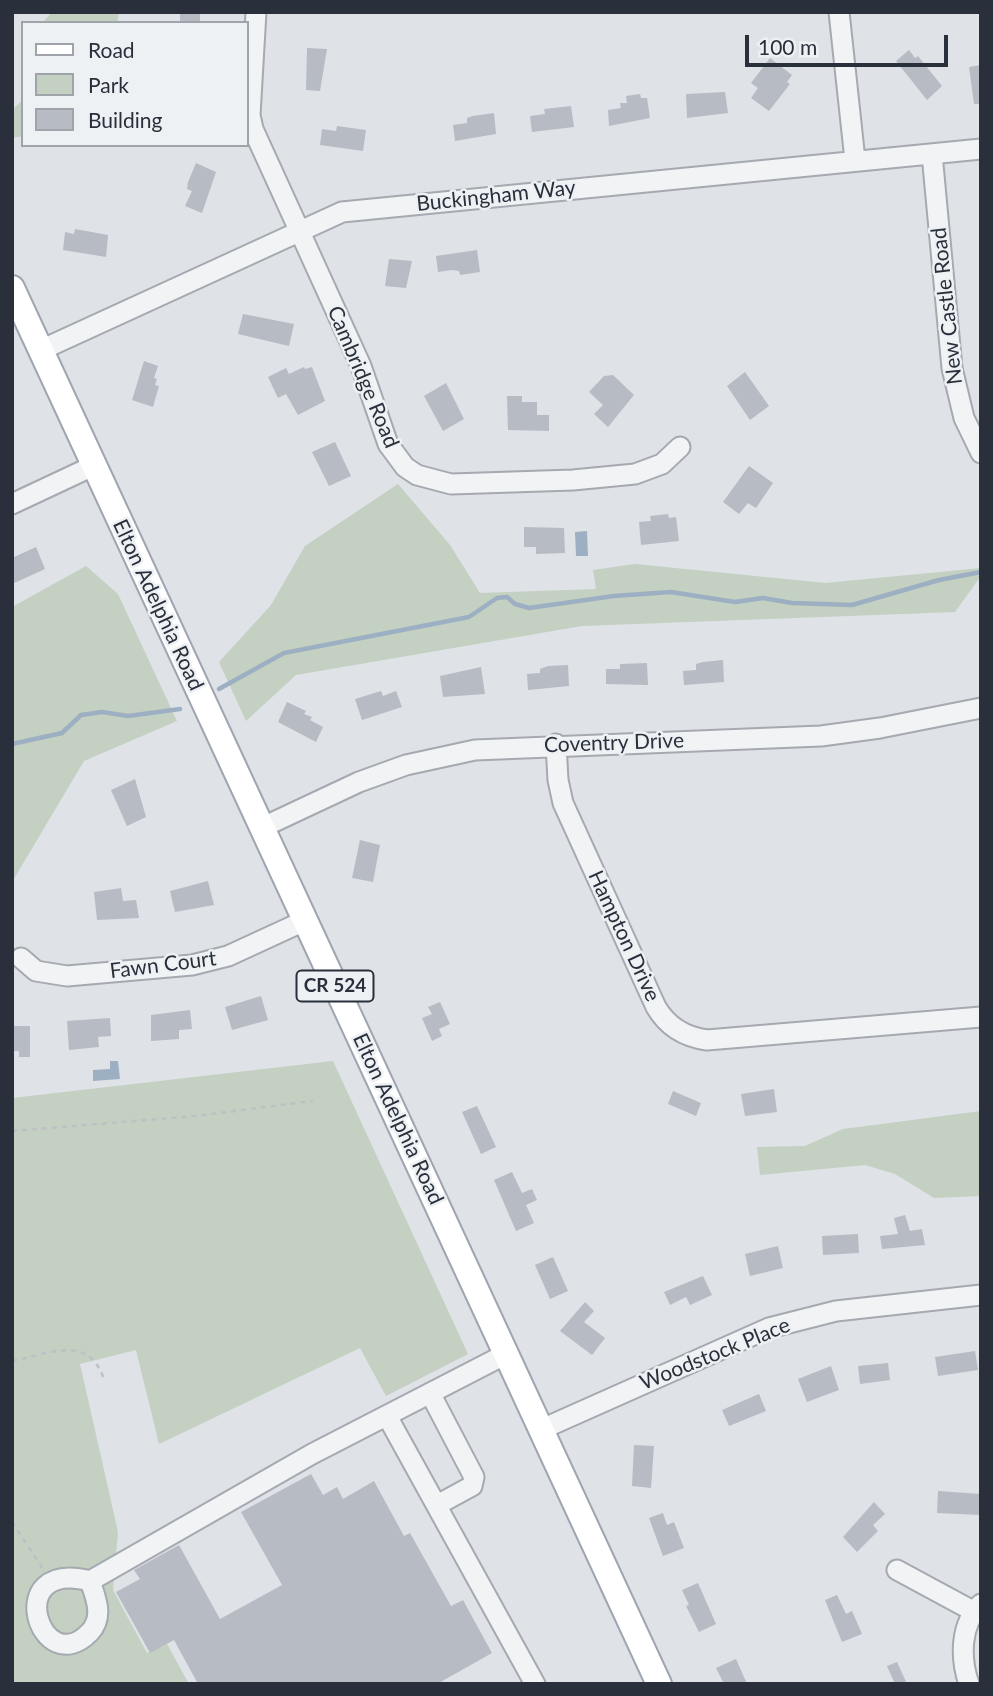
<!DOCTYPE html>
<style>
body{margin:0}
#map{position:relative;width:993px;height:1696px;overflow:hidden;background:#dfe2e7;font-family:Lato,sans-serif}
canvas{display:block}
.frame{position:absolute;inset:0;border:14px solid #29303c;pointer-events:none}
.legend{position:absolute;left:21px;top:21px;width:228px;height:126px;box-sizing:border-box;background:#eef1f4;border:2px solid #9fa4aa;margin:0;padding:9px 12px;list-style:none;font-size:21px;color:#29303c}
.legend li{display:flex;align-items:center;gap:14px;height:35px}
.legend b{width:35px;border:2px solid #9fa4aa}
.scale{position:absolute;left:745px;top:35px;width:203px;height:32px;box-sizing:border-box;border:4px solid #29303c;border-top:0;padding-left:9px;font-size:21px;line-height:24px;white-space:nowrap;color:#29303c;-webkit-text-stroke:5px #eef1f4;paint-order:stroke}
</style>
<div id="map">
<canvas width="993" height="1696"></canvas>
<div class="frame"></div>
<ul class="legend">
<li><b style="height:9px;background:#fff"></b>Road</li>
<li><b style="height:19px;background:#c4d0c1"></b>Park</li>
<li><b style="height:19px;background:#b7bbc3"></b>Building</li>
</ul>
<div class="scale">100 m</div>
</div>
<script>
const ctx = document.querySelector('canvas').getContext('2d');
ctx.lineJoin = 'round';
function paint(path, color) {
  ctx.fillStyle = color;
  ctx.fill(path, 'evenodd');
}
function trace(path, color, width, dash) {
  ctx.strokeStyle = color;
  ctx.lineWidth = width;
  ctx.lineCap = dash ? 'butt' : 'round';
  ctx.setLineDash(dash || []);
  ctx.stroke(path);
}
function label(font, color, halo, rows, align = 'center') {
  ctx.font = font + ' Lato,sans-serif';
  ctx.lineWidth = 5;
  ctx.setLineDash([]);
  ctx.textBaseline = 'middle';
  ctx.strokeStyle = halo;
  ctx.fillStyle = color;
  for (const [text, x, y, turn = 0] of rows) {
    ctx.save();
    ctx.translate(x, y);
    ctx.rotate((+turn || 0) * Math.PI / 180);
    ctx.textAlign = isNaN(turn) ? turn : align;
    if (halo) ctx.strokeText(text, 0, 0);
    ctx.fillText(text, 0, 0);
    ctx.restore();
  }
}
const green = new Path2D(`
 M52 12H119L117 23H42Z
 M23 100V136L12 138V110Z
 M398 484 450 545 480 593 596 589 593 570 635 564 825 583 981 568V576L955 612 582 626 296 675 246 721 219 662 271 605 305 546Z
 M86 566 118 594 177 721 84 761 12 882V607Z
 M333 1061 468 1354 386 1396 360 1348 159 1444 136 1350 80 1364 118 1532 113 1590 147 1653 167 1644 189 1684H12V1098Z
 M981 1111V1196L934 1198 895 1174 865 1165 760 1175 757 1147 805 1146 843 1129Z`);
const water = new Path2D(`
 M587 531 588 556H576L575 532Z
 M110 1061H118L120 1079 93 1081V1070L110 1069Z`);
const stream = new Path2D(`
 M219 689 284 653 469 617 497 598 507 597 515 604 529 608 614 596 671 592 735 602 763 598 792 603 852 605 939 580 981 572
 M12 744 62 733 81 715 102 712 128 716 180 709`);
const building = new Path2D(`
 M180 12H200V23H180Z
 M307 48 327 49 320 91 306 90Z
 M909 50 915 58 918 56 942 86 927 100 896 61Z
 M770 58 792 75 787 82 790 84 769 111 751 98 758 88 751 83Z
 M981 65V104H974L969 67Z
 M725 92 728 113 687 118 686 94Z
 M640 94 641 98H647L650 118 609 126 608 110 621 108 620 103H627L626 96Z
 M571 106 574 127 532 132 530 116 545 114 544 109Z
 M494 113 496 134 455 141 453 125 467 123V118L473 116Z
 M337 126 366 130 363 151 320 145 322 129 336 131Z
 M196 163 216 172 202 213 185 206 192 191 187 189 188 182Z
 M75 229 108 235 106 257 63 250 65 232 74 234Z
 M477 250 480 272 460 275 459 271 452 270 438 272 436 256Z
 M389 259 412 261 406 288 385 286Z
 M243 314 294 324 289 346 238 334Z
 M144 361 158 366 154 378 157 379 155 385 159 386 153 407 132 400Z
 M304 367 305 369 312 367 325 401 298 415 286 394 278 398 268 377 286 368 289 374Z
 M745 372 769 406 750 420 727 386Z
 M613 375 634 395 608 427 594 414 603 405 589 392 604 376Z
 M446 383 464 419 443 431 424 396Z
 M507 396H522V402H537V415H549V431L508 430Z
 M335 442 351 476 329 486 312 452Z
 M749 466 773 483 756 508 748 503 739 514 723 502Z
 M668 514 669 518 676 517 679 541 641 545 639 522 651 521 650 516Z
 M524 527 564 528 565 553 536 554V547H524Z
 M36 547 45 569 12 584V558Z
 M723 660 724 682 684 685 683 671 696 670V664L703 662Z
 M647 663 648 685 606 684V669H620V664Z
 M568 665 569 686 528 690 527 674 540 673V669L548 666Z
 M481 667 485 694 443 697 440 676Z
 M381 691 383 696 396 691 402 707 362 720 355 699Z
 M287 702 306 711 304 714 312 717 310 720 323 727 316 742 278 722Z
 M135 779 146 817 127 826 111 790Z
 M360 840 380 845 373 882 352 878Z
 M208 881 214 905 175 912 170 891Z
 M121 888 123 901 136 900 139 918 97 920 94 892Z
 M261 996 268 1020 232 1030 225 1007Z
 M440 1002 450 1024 439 1029 442 1036 432 1041 422 1018 432 1014 428 1007Z
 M190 1010 192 1029 179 1030V1039L151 1041V1015Z
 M110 1018 111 1036 98 1037 99 1047 69 1050 67 1021Z
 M12 1026H30V1057H19V1051H12Z
 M774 1089 777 1112 745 1116 741 1094Z
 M673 1091 701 1103 696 1116 668 1104Z
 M477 1106 496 1147 481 1154 462 1112Z
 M512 1172 522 1193 532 1189 537 1200 526 1205 534 1223 516 1231 494 1180Z
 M905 1215 910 1231 922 1229 925 1245 882 1249 880 1236 898 1234 894 1218Z
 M858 1234 859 1253 823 1255 822 1236Z
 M778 1246 783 1268 750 1276 745 1254Z
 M553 1257 568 1291 550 1299 535 1265Z
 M703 1276 712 1295 690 1305 686 1297 670 1305 664 1292Z
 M585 1302 594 1311 584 1322 605 1338 592 1355 560 1331Z
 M975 1351 978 1370 938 1376 935 1357Z
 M888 1363 890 1380 860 1384 858 1366Z
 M831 1366 839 1390 807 1402 798 1379Z
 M759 1394 766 1411 729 1426 722 1410Z
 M634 1445 654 1446 651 1488 632 1486Z
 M311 1474 323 1495 337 1487 343 1499 374 1481 404 1536 410 1533 451 1606 463 1600 492 1653 437 1684H198L174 1640 150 1653 116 1592 140 1579 134 1570 179 1545 220 1619 282 1585 241 1512Z
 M938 1491 981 1494V1515L937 1513Z
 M874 1502 885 1514 873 1525 878 1531 857 1552 843 1537Z
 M663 1513 667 1525 674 1522 684 1548 663 1556 649 1518Z
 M698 1583 716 1624 699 1632 686 1606 689 1605 682 1590Z
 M837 1595 846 1614 852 1611 862 1634 842 1642 825 1600Z
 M736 1659 747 1684H724L716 1668Z
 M897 1662 907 1684H895L887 1666Z`);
const path = new Path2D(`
 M12 1131 195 1116 313 1101
 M12 1361C49 1354 88 1333 104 1379
 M12 1522 43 1569`);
const minor = new Path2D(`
 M256 12 250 115 253 129 361 366 388 444 405 467 417 475 451 484 573 480 635 474 662 464 680 447
 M839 12 855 160
 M932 154 952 368 964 418 981 453
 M41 350 342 212 981 149
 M12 504 93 466
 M556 744 558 780 563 803 656 1007C667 1026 685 1037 707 1040L981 1017
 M261 828 359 782 406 765 475 750 821 736 880 728 981 708
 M21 958 36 971 67 976 192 965 228 956 304 921
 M430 1393 474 1477 472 1486 437 1505
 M387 1416 535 1684
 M540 1430 769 1328 836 1311 981 1295
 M897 1570 973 1611
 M90 1581C96 1598 104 1617 90 1632 41 1683 0 1558 90 1581L312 1454 506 1354
 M969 1684C960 1658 960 1624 981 1604`);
const major = new Path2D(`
 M12 288 659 1684`);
const shields = [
 [335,986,77]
];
const shieldNames = [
 ["CR 524",335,986]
];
const streetNames = [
 ["Buckingham Way",496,196,-6],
 ["New Castle Road",947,306,-96],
 ["Cambridge Road",363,377,67],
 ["Elton Adelphia Road",158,605,65],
 ["Coventry Drive",614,743,-2],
 ["Hampton Drive",624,936,65],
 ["Fawn Court",163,965,-7],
 ["Elton Adelphia Road",398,1119,65],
 ["Woodstock Place",715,1354,-22]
];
paint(green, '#c4d0c1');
paint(water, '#9db0c3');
trace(stream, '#9db0c3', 4.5);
paint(building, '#b7bbc3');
trace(minor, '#a5a9b0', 23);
trace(major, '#9fa6b1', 28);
trace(path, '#bdc0c5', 2.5, [5, 5]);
trace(minor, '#f1f3f5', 19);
trace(major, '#fff', 24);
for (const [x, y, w] of shields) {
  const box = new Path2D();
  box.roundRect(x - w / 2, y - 15.5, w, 31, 5);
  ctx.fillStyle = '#eef1f4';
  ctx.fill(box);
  trace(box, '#29303c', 2);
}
label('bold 19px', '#29303c', null, shieldNames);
label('21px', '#29303c', '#eef1f4', streetNames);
</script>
